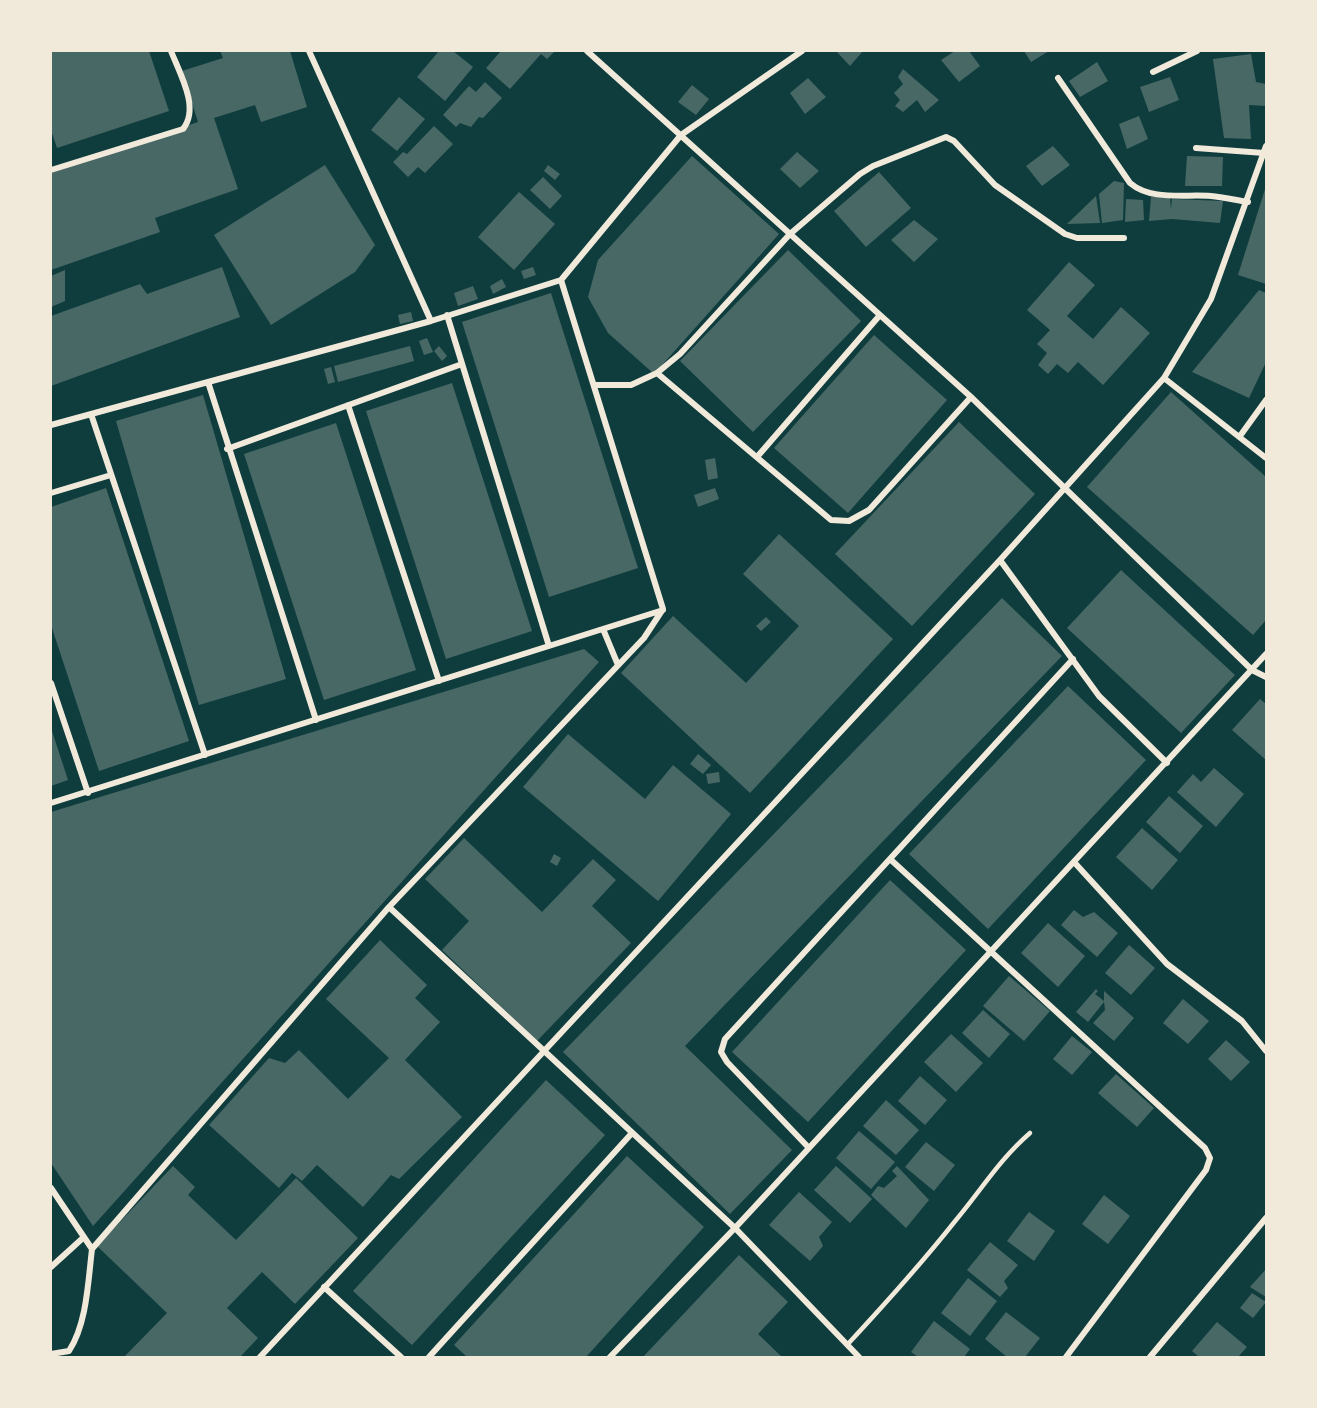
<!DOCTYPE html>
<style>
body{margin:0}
#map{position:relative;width:1317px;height:1408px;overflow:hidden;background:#0f3d3e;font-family:Ubuntu,sans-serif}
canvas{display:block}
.frame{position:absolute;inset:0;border:52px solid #f1e9da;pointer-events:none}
</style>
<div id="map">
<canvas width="1317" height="1408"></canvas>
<div class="frame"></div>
</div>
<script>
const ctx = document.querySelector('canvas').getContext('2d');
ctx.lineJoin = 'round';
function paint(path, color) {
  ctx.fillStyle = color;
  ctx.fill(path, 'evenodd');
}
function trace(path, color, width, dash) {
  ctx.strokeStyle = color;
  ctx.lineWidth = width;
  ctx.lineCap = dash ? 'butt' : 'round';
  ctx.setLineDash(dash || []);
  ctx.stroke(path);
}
const building = new Path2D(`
 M51 51H149L169 111 57 148 51 130Z
 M220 51H290L307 107 261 122 255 105 214 118 238 189 155 218 160 232 51 270V173L198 122 182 71 223 58Z
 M439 51H453L473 67 445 101 417 77Z
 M501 51H555L547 59 541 54 510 89 486 68Z
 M836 51H863L850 66Z
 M955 51H969L980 66 959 82 941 60Z
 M1024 51H1049L1031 62Z
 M1251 54 1256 82 1266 84V106L1249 105 1251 139 1224 138 1213 59Z
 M1097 62 1108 81 1080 97 1069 81Z
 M903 69 939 100 925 112 917 100 903 112 895 106 900 100 894 93 903 84 898 77Z
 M1170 77 1179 100 1149 112 1140 87Z
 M808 78 826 97 805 114 790 93Z
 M485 82 502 98 483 118 479 117 471 127 460 123 456 127 443 115 469 86 476 92Z
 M692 85 709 99 696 115 678 102Z
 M399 97 425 119 397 151 371 130Z
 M1139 116 1148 139 1127 149 1119 124Z
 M434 126 453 144 425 173 418 167 408 177 393 162 403 152 407 154Z
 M1053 146 1070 165 1042 186 1026 166Z
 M797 152 819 171 800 188 780 169Z
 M692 156 779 234 654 374 608 333 588 297 598 260Z
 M1187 156 1223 157 1222 186H1185Z
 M325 165 375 245 355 272 271 325 214 235Z
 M548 165 560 174 555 180 544 171Z
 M879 172 911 208 866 247 834 211Z
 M543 177 562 196 550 209 530 190Z
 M1114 181 1124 183 1123 220 1102 223 1099 194Z
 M1266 186V284L1238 275Z
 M519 192 555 224 514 270 478 237Z
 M1096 196 1100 223 1067 224Z
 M1151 197H1170L1171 209 1172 199 1223 201 1220 223 1172 219 1149 221Z
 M1126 199 1143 200 1144 220 1125 222Z
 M914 220 938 239 914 262 891 240Z
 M788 250 861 321 753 432 680 361Z
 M1069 262 1095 285 1067 316 1093 339 1121 307 1150 333 1103 385 1078 362 1068 373 1057 364 1048 374 1038 365 1047 353 1037 344 1050 330 1027 310Z
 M222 267 240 317 51 386V316L140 284 147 294Z
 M533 267 536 275 524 279 521 271Z
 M65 270V301L51 307V276Z
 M502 279 506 287 493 294 490 286Z
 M473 286 478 299 458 306 454 293Z
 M1259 290 1266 293V362L1249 398 1192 372Z
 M551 293 638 568 549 597 462 322Z
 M411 312 413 321 400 324 398 315Z
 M874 335 947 400 848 513 774 448Z
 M427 338 433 352 424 355 419 341Z
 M410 346 414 361 338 382 334 366Z
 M439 346 447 356 442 361 434 351Z
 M331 367 335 382 328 384 324 369Z
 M452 383 532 631 446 659 366 411Z
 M1171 392 1266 477V620L1253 635 1087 487Z
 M203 395 286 679 199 705 116 421Z
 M959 422 1035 494 912 626 835 554Z
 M336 423 416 670 324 700 244 454Z
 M715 458 718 478 708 480 705 460Z
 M106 488 189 741 99 771 51 625V507Z
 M715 488 719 499 698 507 694 495Z
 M779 534 893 639 750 793 621 673 673 616 746 683 799 626 743 574Z
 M1121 570 1235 675 1181 733 1067 628Z
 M1002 598 1062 656 685 1046 792 1150 730 1214 563 1052Z
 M766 617 771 622 761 631 756 626Z
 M584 649 599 662 93 1226 51 1163V812Z
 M1068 686 1146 760 988 929 909 854Z
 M1260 699 1266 704V760L1232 730Z
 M51 728 68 780 51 786Z
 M568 734 645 799 673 765 731 814 658 901 523 787Z
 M698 754 711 765 703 774 690 764Z
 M1214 768 1244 794 1216 827 1177 792 1193 774 1201 782Z
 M719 772 720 782 708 784 706 774Z
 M1169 796 1203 826 1180 853 1146 822Z
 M1142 828 1178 860 1152 890 1116 857Z
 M464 838 542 912 593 859 616 880 592 906 631 943 537 1041 442 950 469 921 425 879Z
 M554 854 561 858 557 866 550 862Z
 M890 880 966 950 808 1122 732 1052Z
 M1074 910 1083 917 1094 912 1118 933 1097 957 1061 925Z
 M1048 923 1085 956 1058 987 1021 953Z
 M380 940 427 985 415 998 440 1022 405 1060 462 1117 399 1179 391 1175 363 1207 317 1165 302 1181 292 1173 279 1188 209 1125 269 1058 285 1063 299 1050 348 1099 389 1058 326 999Z
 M1129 945 1155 968 1131 995 1105 973Z
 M1009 976 1050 1011 1024 1041 983 1006Z
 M1096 989 1098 991 1095 994 1104 1001V991L1134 1018 1114 1041 1093 1023 1105 1010 1104 1002 1088 1022 1076 1012Z
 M1183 999 1209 1021 1188 1044 1163 1023Z
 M983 1010 1010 1034 989 1058 962 1033Z
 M951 1034 983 1063 956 1092 924 1062Z
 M1072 1036 1092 1052 1072 1075 1053 1059Z
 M1226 1040 1250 1062 1231 1081 1208 1059Z
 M1116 1074 1154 1108 1137 1127 1098 1093Z
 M920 1076 947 1100 925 1125 898 1101Z
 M546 1080 605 1135 412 1345 353 1291Z
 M886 1100 919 1130 896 1155 863 1126Z
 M859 1131 895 1162 871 1189 836 1158Z
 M926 1142 955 1165 934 1191 905 1167Z
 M627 1156 704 1227 586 1357H467L454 1345Z
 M173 1166 195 1187 188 1195 236 1240 296 1178 358 1238 295 1304 262 1272 227 1308 258 1338 240 1357H124L167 1313 97 1246Z
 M836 1166 872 1199 850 1223 814 1190Z
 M897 1166 929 1200 906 1228 871 1195 878 1186 884 1188 897 1176 892 1171Z
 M799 1192 832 1222 819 1237 823 1246 810 1261 769 1225Z
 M1104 1195 1130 1216 1108 1244 1082 1224Z
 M1029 1212 1055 1231 1034 1261 1007 1241Z
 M990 1242 1018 1265 1004 1281 1008 1288 1000 1297 967 1270Z
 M739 1255 788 1302 758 1334 782 1357H643Z
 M1266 1269V1297L1250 1287Z
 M968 1278 997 1301 970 1336 941 1313Z
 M1252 1293 1266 1302 1253 1318 1240 1308Z
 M1006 1312 1040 1338 1025 1357H1007L985 1339Z
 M934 1321 970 1349 964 1357H918L911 1352Z
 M1217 1322 1247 1347 1238 1357H1199L1192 1351Z`);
const service = new Path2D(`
 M847 1345C885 1304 922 1263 956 1220 982 1189 999 1160 1030 1133`);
const minor = new Path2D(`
 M309 51 431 321
 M587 51 971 397 1252 670 1266 677
 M1153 72 1197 51
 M1058 78 1130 183C1151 201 1184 194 1211 196 1223 197 1235 200 1248 202
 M1196 148 1264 153
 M51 170 183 129C200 108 180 74 171 51
 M447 315 549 646
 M657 373 831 520 849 521 869 510 971 397
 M1164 378 1266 458
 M208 382 316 720
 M594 385H631L657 373 680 354 790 234 860 174 873 166 946 137 954 141 995 185 1065 234 1077 238H1124
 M348 405 439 681
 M91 414 205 755
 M51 425 431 321 561 280 681 135 802 51
 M1240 436 1266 400
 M227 449 462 364
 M757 457 880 315
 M51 493 111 475
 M1000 560 1099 696 1167 763
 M603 629 618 665
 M51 683 88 793
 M51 803 663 610
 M890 859 1205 1148 1210 1158 1206 1170 1066 1357
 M1074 862 1167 964 1242 1021 1266 1051
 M389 907 735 1228 859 1357
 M809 1148 727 1062 721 1052 725 1039 1073 659
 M51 1188 92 1249
 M51 1267 84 1237
 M324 1287 401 1357
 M51 1354 69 1351C87 1323 88 1282 92 1249L389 907 644 638 663 609 561 280
 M260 1357 1000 560 1164 378 1211 299 1266 146
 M429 1357 632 1133
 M610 1357 735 1228 1266 654
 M1150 1357 1266 1218`);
paint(building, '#486865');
trace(service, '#f1e9da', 4.5);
trace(minor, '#f1e9da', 6);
</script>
